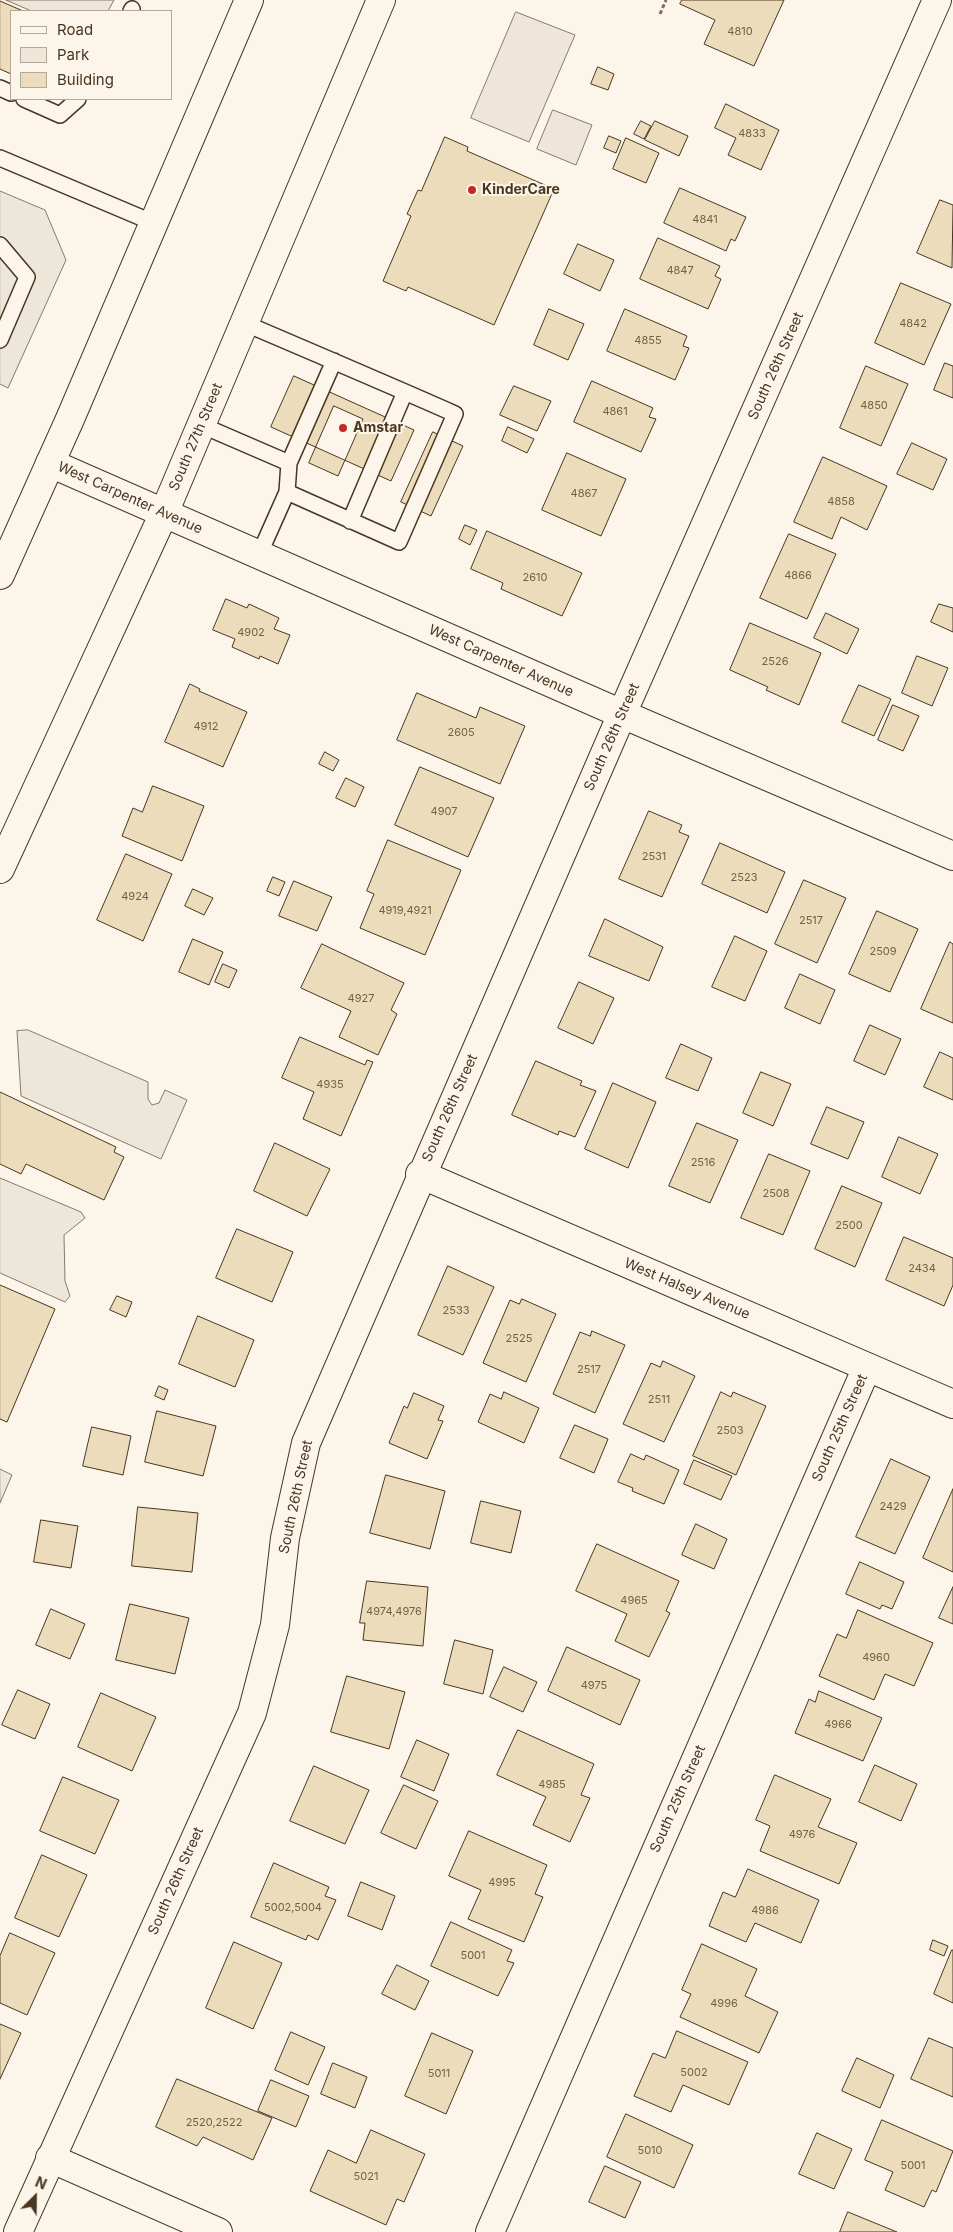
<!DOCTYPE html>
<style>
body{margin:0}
#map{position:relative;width:953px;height:2232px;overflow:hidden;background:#fbf6e9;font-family:Inter,sans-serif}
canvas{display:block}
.legend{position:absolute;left:10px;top:10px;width:162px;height:90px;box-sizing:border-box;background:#fbf6e9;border:1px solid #b4a999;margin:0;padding:6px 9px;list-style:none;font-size:15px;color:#4a3520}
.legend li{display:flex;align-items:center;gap:10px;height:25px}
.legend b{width:25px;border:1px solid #b4a999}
.north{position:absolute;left:10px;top:2172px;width:50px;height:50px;-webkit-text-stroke:4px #fbf6e9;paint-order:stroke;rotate:23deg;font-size:14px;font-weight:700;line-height:20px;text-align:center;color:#4a3520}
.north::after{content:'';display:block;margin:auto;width:18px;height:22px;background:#4a3520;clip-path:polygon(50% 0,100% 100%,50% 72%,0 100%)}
</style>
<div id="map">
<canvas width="953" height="2232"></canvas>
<ul class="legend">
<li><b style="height:6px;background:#fbf6e9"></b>Road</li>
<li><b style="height:14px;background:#ede6d9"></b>Park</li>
<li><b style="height:14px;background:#ecdcbc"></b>Building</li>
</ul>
<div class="north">N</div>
</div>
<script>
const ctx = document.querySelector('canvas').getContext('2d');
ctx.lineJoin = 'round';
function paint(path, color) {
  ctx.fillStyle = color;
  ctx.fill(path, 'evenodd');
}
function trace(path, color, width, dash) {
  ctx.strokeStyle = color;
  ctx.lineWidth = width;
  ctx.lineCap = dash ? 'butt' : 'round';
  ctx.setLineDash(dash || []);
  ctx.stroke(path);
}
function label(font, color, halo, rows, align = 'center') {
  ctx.font = font + ' Inter,sans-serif';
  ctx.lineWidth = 4;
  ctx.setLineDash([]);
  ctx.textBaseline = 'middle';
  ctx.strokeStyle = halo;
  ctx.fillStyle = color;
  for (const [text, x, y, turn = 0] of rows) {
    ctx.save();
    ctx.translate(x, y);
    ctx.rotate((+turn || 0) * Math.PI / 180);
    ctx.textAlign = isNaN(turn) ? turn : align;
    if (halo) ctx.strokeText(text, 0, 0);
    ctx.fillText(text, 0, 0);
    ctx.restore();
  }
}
const green = new Path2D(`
 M516 12 575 35 529 142 471 118Z
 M553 110 592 125 576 165 537 149Z`);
const parking = new Path2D(`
 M6 0H114L108 11H32Z
 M0 191 45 210 66 260 8 388 0 384Z
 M28 1030 148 1082V1099L152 1105 159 1103 165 1090 187 1100 161 1159 21 1096 17 1031Z
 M0 1178 81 1212 85 1218 64 1235 65 1281 70 1296 65 1302 0 1273Z
 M0 1469 12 1475 0 1503Z`);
const building = new Path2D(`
 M682 0H784L754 66 704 44 715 20 680 4Z
 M0 1 23 11H11V74L0 69Z
 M598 67 614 74 608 90 591 84Z
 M726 104 779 130 761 170 728 155 736 138 715 128Z
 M641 121 651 126 644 139 634 134Z
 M655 121 688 136 679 156 645 140Z
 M609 136 621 141 616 153 604 148Z
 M445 137 468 147 467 151 554 189 494 325 408 287 406 291 383 281 411 216 407 214 418 190 421 191Z
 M626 138 659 153 646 183 613 169Z
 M680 188 746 217 735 241 731 239 726 251 664 223Z
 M940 200 953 205 952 268 917 253Z
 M658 238 720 266 715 276 721 279 708 309 640 279Z
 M578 244 614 260 600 291 564 274Z
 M901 283 951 304 924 365 875 343Z
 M549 309 584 324 568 360 534 345Z
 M625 309 687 336 683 346 689 348 675 380 607 351Z
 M945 363 953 366V398L934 390Z
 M866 366 908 384 881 446 840 428Z
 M294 376 414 430 391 481 271 427Z
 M592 381 653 408 649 417 656 419 641 452 574 422Z
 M514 386 551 401 537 431 500 415Z
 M334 406 363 419 338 476 309 463Z
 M508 427 534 439 527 453 502 441Z
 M433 432 463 446 431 516 401 502Z
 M912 443 947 459 933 490 897 474Z
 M567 453 626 479 601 536 542 510Z
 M823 457 887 486 867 530 841 517 832 539 794 522Z
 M465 525 477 530 470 545 459 539Z
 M487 531 582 573 562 616 501 589 503 583 471 569Z
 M789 534 836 554 807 619 760 598Z
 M226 599 247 608 249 604 279 618 274 629 290 635 278 664 260 656 259 659 232 647 235 639 213 630Z
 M939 604 953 608V632L931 622Z
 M826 613 859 629 847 654 814 638Z
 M750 623 821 653 799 705 766 690 768 687 730 670Z
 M917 656 948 668 932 706 902 693Z
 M190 684 200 689 199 691 247 712 223 767 165 742Z
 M859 685 891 699 874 736 842 722Z
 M417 693 476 718 480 707 525 726 500 784 397 740Z
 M893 705 919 716 903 751 878 740Z
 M325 752 339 760 333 771 319 764Z
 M420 767 494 798 468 857 395 825Z
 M346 778 364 787 355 807 336 798Z
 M153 786 204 806 182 861 122 836 133 808 142 812Z
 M649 811 682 825 679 832 689 836 662 897 619 879Z
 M388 840 461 870 425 955 360 928 374 894 367 891Z
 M720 843 785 872 767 913 702 884Z
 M126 854 172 874 143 941 97 920Z
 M273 877 285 882 279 896 267 891Z
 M804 880 846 898 817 963 775 944Z
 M294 881 332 897 317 931 279 916Z
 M193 889 213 898 204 915 185 906Z
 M877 911 918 929 890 992 849 974Z
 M605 919 663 947 649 981 589 956Z
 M735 936 767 951 745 1001 712 987Z
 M193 939 223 952 209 985 179 972Z
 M950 942 953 944V1023L921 1009Z
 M322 944 404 983 391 1010 397 1014 378 1055 339 1037 351 1011 301 988Z
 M223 964 237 970 229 988 215 982Z
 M800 974 835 990 820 1024 785 1008Z
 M579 982 614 998 593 1044 558 1028Z
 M870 1025 901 1039 885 1075 854 1061Z
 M300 1037 365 1065 367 1060 373 1062 341 1136 303 1119 314 1092 282 1078Z
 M681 1044 712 1058 698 1091 666 1078Z
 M940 1052 953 1058V1100L924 1087Z
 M536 1061 582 1081 580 1085 596 1091 575 1137 559 1131 558 1135 512 1115Z
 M761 1072 791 1084 773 1126 743 1113Z
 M613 1083 656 1102 628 1168 585 1149Z
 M0 1092 116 1147 114 1152 124 1157 104 1200 26 1164 21 1174 0 1164Z
 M827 1107 864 1122 848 1159 811 1144Z
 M697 1123 738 1140 710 1203 669 1186Z
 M899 1137 938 1154 920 1194 882 1177Z
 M275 1143 330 1169 307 1216 254 1191Z
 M769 1154 810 1171 783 1235 741 1218Z
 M842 1186 882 1203 855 1267 815 1249Z
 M237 1229 293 1252 272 1302 216 1278Z
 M904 1237 953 1258V1285L944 1306 886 1280Z
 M448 1266 494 1287 463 1355 418 1335Z
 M0 1285 55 1309 7 1422 0 1419Z
 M117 1296 132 1302 126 1317 110 1310Z
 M522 1299 556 1314 526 1382 483 1363 510 1300 519 1304Z
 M198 1316 254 1340 235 1387 179 1364Z
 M592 1331 625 1345 595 1413 553 1394 580 1332 590 1336Z
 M663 1361 695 1376 664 1442 623 1424 651 1363 660 1367Z
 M159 1386 168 1390 164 1400 155 1396Z
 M504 1392 539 1408 524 1443 478 1422 490 1394 501 1399Z
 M721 1392 731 1397 733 1392 766 1406 736 1475 693 1456Z
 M414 1393 444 1406 438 1420 443 1421 427 1459 389 1443 404 1406 407 1408Z
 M157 1411 216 1426 203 1476 145 1462Z
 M575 1425 608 1439 594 1473 560 1458Z
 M92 1427 131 1436 123 1475 83 1466Z
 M631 1454 644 1460 646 1455 679 1470 664 1504 632 1491 633 1488 618 1482Z
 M891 1459 930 1477 895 1554 856 1537Z
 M694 1460 732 1476 721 1500 684 1484Z
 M386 1475 445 1491 430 1549 370 1533Z
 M953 1489V1572L923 1558Z
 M481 1501 521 1511 511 1553 471 1543Z
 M138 1507 198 1513 192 1572 132 1566Z
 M41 1520 78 1526 71 1568 34 1562Z
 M696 1524 727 1539 714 1569 682 1555Z
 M597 1544 679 1581 666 1611 670 1613 649 1657 615 1641 627 1614 576 1591Z
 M860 1562 904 1582 892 1609 882 1605 880 1609 846 1594Z
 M367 1581 428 1587 423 1646 363 1640 365 1623H360Z
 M953 1587V1624L939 1618Z
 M130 1604 189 1618 175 1674 116 1660Z
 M51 1609 85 1624 70 1659 36 1645Z
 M858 1610 933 1643 914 1686 885 1674 874 1700 819 1676 837 1634 846 1638Z
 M455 1640 493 1650 483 1694 444 1684Z
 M567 1647 640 1680 620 1725 548 1691Z
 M504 1667 537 1682 523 1712 490 1697Z
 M347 1676 405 1692 389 1749 331 1732Z
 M18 1690 50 1704 35 1739 2 1725Z
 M819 1691 882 1718 863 1761 795 1733 809 1699 815 1702Z
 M101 1693 156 1717 132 1771 78 1747Z
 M518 1730 594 1764 581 1795 590 1798 570 1842 533 1825 546 1797 497 1775Z
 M417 1740 449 1754 434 1791 401 1777Z
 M875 1765 917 1784 901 1821 859 1802Z
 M314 1766 369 1790 345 1844 290 1821Z
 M775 1775 831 1799 818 1827 857 1843 839 1884 760 1851 770 1826 756 1820Z
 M63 1777 119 1800 95 1854 40 1831Z
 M404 1785 438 1801 416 1849 381 1833Z
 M469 1831 547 1865 535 1894 543 1897 524 1942 468 1919 481 1890 449 1876Z
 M42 1855 87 1875 59 1937 15 1918Z
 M274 1863 329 1887 325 1896 336 1900 318 1940 308 1935 306 1940 251 1917Z
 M748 1869 819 1900 801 1943 755 1923 746 1942 709 1926 723 1892 735 1897Z
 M361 1882 395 1896 382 1930 348 1916Z
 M451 1922 512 1950 507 1961 514 1963 498 1996 431 1966Z
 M10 1933 55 1953 27 2015 0 2003V1956Z
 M933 1940 948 1946 944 1956 930 1950Z
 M234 1942 282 1963 253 2029 206 2008Z
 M702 1944 757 1969 745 1996 778 2012 759 2053 680 2017 691 1994 682 1990Z
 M952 1950H953V2003L934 1994Z
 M397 1965 429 1981 415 2010 382 1994Z
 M0 2024 21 2033 0 2079Z
 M677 2031 748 2062 729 2105 683 2085 671 2112 634 2096 653 2053 665 2058Z
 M291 2032 325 2047 308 2085 275 2070Z
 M432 2033 473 2051 446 2114 405 2096Z
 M929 2038 953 2048V2097L911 2079Z
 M857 2058 894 2075 880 2108 842 2091Z
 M333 2063 367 2077 355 2108 321 2094Z
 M177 2079 272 2118 253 2160 203 2137 197 2146 156 2127Z
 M271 2080 309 2096 296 2127 258 2111Z
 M626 2114 693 2145 674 2188 607 2157Z
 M882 2120 953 2151 936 2192 932 2190 924 2207 885 2190 893 2172 865 2160Z
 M371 2130 425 2154 404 2202 397 2199 386 2225 310 2191 328 2150 356 2163Z
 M817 2133 852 2149 834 2189 799 2174Z
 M605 2166 641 2182 625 2218 589 2202Z
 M848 2212 897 2232H840Z`);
const path = new Path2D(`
 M660 14 666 0`);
const service = new Path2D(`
 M131 11 132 9
 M0 88 11 93
 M24 99 60 115 78 99
 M0 158 154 223
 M0 245 27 277 0 340
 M244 323C314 353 385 383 455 414L399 542 287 492 289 463 334 361
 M201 425 289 463
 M350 521 405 392
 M259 555 287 492`);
const minor = new Path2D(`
 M50 463 622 714 953 856
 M420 1174 953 1404
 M50 2158 218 2232
 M18 2232 252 1713 275 1625 285 1538 306 1443 622 714 937 0
 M490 2232 867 1367`);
const primary = new Path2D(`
 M0 575 70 419 249 0
 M0 869 164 513 381 0`);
const markers = [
 [472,190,5,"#c62828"],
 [343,428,5,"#c62828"]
];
const numberNames = [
 ["4810",740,32],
 ["4833",752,134],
 ["4841",705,220],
 ["4847",680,271],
 ["4842",913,324],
 ["4855",648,341],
 ["4850",874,406],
 ["4861",615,412],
 ["4867",584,494],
 ["4858",841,502],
 ["4866",798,576],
 ["2610",535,578],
 ["4902",251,633],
 ["2526",775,662],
 ["4912",206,727],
 ["2605",461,733],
 ["4907",444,812],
 ["2531",654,857],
 ["2523",744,878],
 ["4924",135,897],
 ["4919,4921",405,911],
 ["2517",811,921],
 ["2509",883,952],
 ["4927",361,999],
 ["4935",330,1085],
 ["2516",703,1163],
 ["2508",776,1194],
 ["2500",849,1226],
 ["2434",922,1269],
 ["2533",456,1311],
 ["2525",519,1339],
 ["2517",589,1370],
 ["2511",659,1400],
 ["2503",730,1431],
 ["2429",893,1507],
 ["4965",634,1601],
 ["4974,4976",394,1612],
 ["4960",876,1658],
 ["4975",594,1686],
 ["4966",838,1725],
 ["4985",552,1785],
 ["4976",802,1835],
 ["4995",502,1883],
 ["5002,5004",293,1908],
 ["4986",765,1911],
 ["5001",473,1956],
 ["4996",724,2004],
 ["5002",694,2073],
 ["5011",439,2074],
 ["2520,2522",214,2123],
 ["5010",650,2151],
 ["5001",913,2166],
 ["5021",366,2177]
];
const poiNames = [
 ["KinderCare",482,190],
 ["Amstar",353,428]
];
const streetNames = [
 ["South 26th Street",776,366,-66],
 ["South 27th Street",196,437,-67],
 ["West Carpenter Avenue",130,498,24],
 ["West Carpenter Avenue",501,661,24],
 ["South 26th Street",612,737,-66],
 ["South 26th Street",450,1108,-66],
 ["West Halsey Avenue",687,1289,23],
 ["South 25th Street",840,1428,-66],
 ["South 26th Street",296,1497,-78],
 ["South 25th Street",678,1799,-66],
 ["South 26th Street",176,1881,-66]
];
paint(green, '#ede6d9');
trace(green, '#887966', 1);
paint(parking, '#ede7d9');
trace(parking, '#887966', 1);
paint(building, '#ecdcbc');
trace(building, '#4a3520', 1);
trace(service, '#4a3520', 18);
trace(minor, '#4a3520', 30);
trace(primary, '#4a3520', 30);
trace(path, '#7f6f5c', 3, [4, 2.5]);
trace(service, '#fbf6e9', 15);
trace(minor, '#fbf6e9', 28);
trace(primary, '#fbf6e9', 28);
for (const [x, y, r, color] of markers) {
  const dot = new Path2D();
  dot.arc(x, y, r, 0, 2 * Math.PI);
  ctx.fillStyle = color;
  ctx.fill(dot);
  trace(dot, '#fbf6e9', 2);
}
label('11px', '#725f47', null, numberNames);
label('bold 14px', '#4a3520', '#fbf6e9', poiNames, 'left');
label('14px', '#4a3520', '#fbf6e9', streetNames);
</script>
